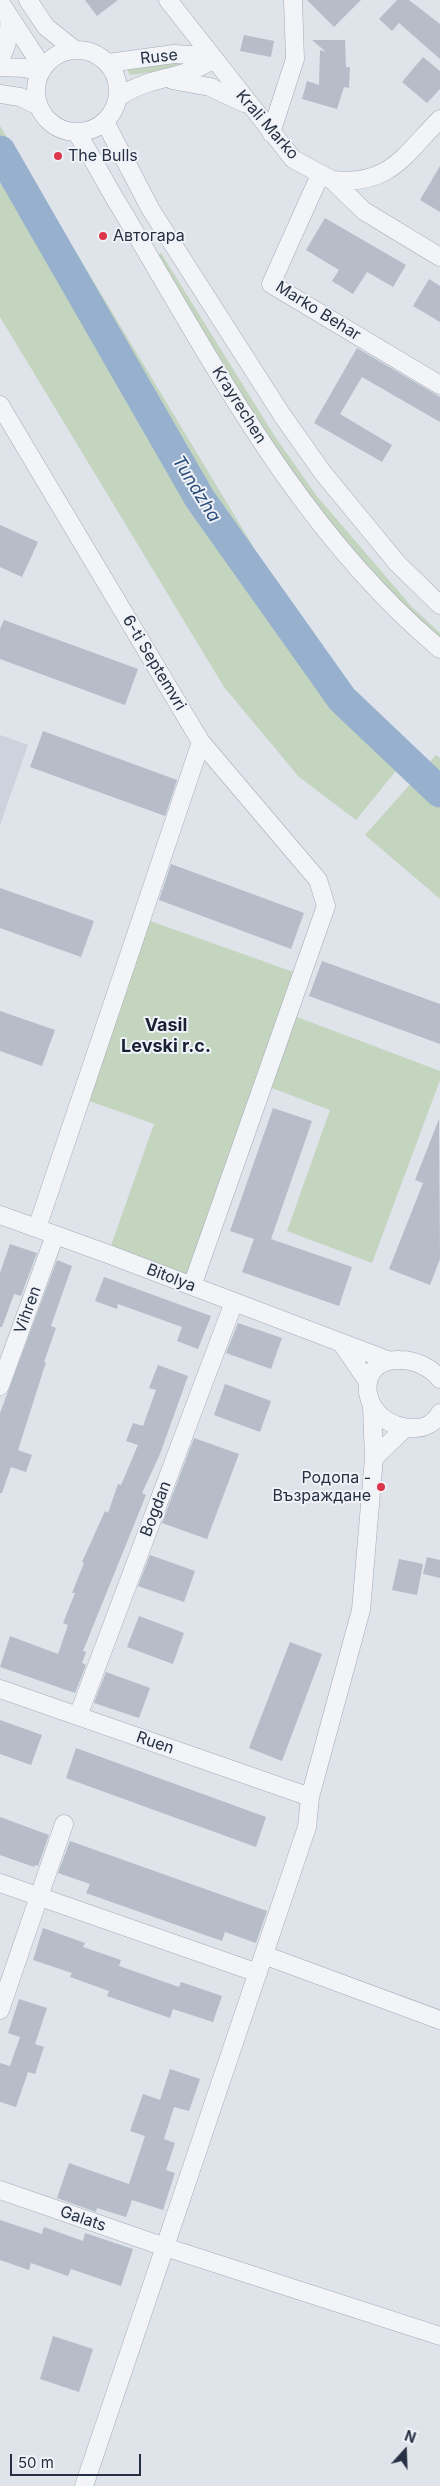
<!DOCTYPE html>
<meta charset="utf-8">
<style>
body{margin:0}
#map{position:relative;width:440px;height:2486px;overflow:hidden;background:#dfe3ea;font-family:Inter,sans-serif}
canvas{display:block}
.north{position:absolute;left:380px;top:2426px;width:50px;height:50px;-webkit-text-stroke:4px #eff2f7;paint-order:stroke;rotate:20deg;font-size:14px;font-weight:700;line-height:20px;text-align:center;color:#263043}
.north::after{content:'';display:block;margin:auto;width:18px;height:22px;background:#263043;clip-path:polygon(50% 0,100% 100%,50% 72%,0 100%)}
.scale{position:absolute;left:10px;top:2454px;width:131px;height:22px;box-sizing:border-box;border:2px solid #263043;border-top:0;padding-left:6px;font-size:15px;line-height:18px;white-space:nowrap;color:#263043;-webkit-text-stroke:4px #eff2f7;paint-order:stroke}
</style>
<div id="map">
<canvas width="440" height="2486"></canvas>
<div class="north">N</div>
<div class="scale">50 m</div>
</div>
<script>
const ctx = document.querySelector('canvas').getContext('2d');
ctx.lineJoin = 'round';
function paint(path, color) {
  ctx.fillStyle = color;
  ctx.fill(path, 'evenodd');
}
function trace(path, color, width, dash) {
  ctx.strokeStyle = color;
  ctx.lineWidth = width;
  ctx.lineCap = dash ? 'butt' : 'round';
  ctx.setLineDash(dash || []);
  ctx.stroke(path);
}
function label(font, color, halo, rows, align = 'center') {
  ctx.font = font + ' Inter,sans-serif';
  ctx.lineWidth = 4;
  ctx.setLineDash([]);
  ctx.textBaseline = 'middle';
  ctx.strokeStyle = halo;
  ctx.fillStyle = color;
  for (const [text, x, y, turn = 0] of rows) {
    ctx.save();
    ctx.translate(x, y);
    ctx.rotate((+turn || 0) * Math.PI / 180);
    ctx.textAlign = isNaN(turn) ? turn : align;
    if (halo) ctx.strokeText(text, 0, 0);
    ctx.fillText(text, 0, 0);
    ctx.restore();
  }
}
const built = new Path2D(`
 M0 735 28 745 0 825Z`);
const green = new Path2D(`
 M171 61 186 62 197 66 130 75 127 69Z
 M0 126 283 596 350 686 413 750 356 820 299 777 224 687 0 317Z
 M161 253 274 435 316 495 412 607 440 633V641L408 611 356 552 311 499 268 441 158 255Z
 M436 755 440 758V899L365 835Z
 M142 918 302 975 289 1014 440 1071V1080L372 1263 287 1231 330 1110 264 1085 192 1286 108 1254 154 1124 81 1098Z`);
const river = new Path2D(`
 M0 151 200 499 342 699 440 792`);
const building = new Path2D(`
 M85 0H118L97 16Z
 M307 0H361L334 27Z
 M397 0H409L440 24V59L399 23 392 31 379 19Z
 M244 35 274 41 271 57 240 51Z
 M312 40H345L346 67H350L349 88 344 87 337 109 302 99 307 81 319 85 320 50 326 52Z
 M423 57 440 71V89L427 103 402 82Z
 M440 166V212L420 200Z
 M325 218 406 265 393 287 367 272 353 294 332 281 339 270 306 250Z
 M429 279 440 286V322L413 306Z
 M357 348 440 397V422L362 377 340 414 392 445 382 462 314 423Z
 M0 525 38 542 22 577 0 567Z
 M4 620 138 669 125 705 0 659V629Z
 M43 731 177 780 165 816 30 767Z
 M171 864 304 913 291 949 159 900Z
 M0 888 94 921 81 957 0 928Z
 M322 961 440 1004V1044L309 996Z
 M0 1011 55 1030 42 1066 0 1051Z
 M273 1108 312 1121 271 1239 352 1267 339 1306 242 1272 254 1239 230 1231Z
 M439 1119 440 1259 430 1285 389 1269 423 1183 415 1180Z
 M10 1244 37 1253 21 1296 14 1294 2 1327H0V1273Z
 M57 1260 72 1266 51 1326 56 1328 44 1362H46L18 1450 32 1455 26 1472 11 1467 2 1493H0V1413Z
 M104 1277 211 1316 198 1349 177 1341 182 1327 118 1304 117 1309 95 1301Z
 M238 1323 282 1338 271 1369 226 1353Z
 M158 1365 188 1376 160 1454 142 1493 146 1495 83 1651 86 1652 82 1663 86 1665 75 1693 0 1667 10 1636 58 1654 68 1625 63 1623 75 1593H72L84 1563 82 1562 105 1511 108 1513 118 1484 121 1485 138 1445 126 1441 133 1423 143 1426 156 1390 149 1388Z
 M225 1384 271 1401 260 1432 214 1415Z
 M194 1438 239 1454 207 1539 162 1523Z
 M150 1555 195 1571 184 1602 138 1586Z
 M427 1557 440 1560V1578L423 1574Z
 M399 1559 423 1564 417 1595 392 1590Z
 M139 1616 184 1633 173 1664 127 1647Z
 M290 1642 322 1654 282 1761 249 1748Z
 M106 1672 150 1688 139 1718 94 1703Z
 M0 1720 42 1735 31 1765 0 1754Z
 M76 1748 266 1817 256 1847 66 1778Z
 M0 1817 49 1835 38 1866 35 1865 34 1867 0 1855Z
 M70 1841 267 1911 256 1943 225 1932 222 1941 86 1893 90 1884 58 1873Z
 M43 1928 85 1943 83 1947 121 1960 119 1966 179 1987 181 1982 222 1996 213 2022 173 2009 170 2018 107 1996 109 1991 70 1977 72 1973 33 1960Z
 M19 1999 47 2008 35 2044 44 2047 35 2074 28 2072 16 2107 0 2102V2063L10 2066 20 2037 8 2033Z
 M170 2069 200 2079 189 2111 174 2107 164 2139 175 2143 166 2170 175 2173 163 2210 132 2200 126 2217 97 2208 96 2212 57 2198 69 2163 129 2184 145 2136 130 2131 143 2094 160 2100Z
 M0 2220 42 2234 44 2227 83 2241 85 2233 133 2249 121 2286 71 2269 68 2276 31 2263 29 2270 0 2260Z
 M53 2336 93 2349 79 2392 40 2379Z`);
const minor = new Path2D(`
 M28 0 46 27 75 50
 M168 0 293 159 332 180 364 211 440 257
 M0 2 43 68
 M36 91a41 41 0 1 1 82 0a41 41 0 1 1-82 0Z
 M0 59C8 44 10 33 9 17
 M108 63 174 54 210 56
 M0 67 25 68 41 72
 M172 80 210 87 244 103
 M0 94 20 97 39 106
 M119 97C150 75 185 80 213 59
 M105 122 151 210 282 415 323 473 397 563 440 605
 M76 132C92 156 105 183 120 207 213 363 299 531 440 649
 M271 133 295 59 293 0
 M320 175 271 284 440 385
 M332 180C390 186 403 156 440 119
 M0 405 201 742 318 880 326 906 192 1286
 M0 1215 108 1254 387 1360
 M37 1228 201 742
 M342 1344 368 1382
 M440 1379C431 1367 414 1360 400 1360 350 1358 360 1429 415 1428 426 1428 435 1422 440 1413
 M0 1386 55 1235
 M374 1458 405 1428
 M0 1689 310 1797
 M78 1716 234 1302
 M0 1883 258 1973
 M264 1955 440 2020
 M0 2010 64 1824
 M0 2190 165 2247 440 2336
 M84 2486 307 1827 310 1797 361 1610 374 1458 372 1407`);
const markers = [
 [58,156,5,"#dd364a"],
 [103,236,5,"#dd364a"],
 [381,1487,5,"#dd364a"]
];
const streetNames = [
 ["Ruse",159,57,-6],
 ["Krali Marko",267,125,49],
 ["Marko Behar",318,311,32],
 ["Krayrechen",239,405,58],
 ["6-ti Septemvri",154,663,59],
 ["Bitolya",171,1278,21],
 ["Vihren",28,1310,-70],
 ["Bogdan",156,1509,-69],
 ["Ruen",155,1743,19],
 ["Galats",83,2219,19]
];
const poiNames = [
 ["The Bulls",68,156],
 ["Автогара",113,236],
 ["Родопа -",371,1478,"right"],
 ["Възраждане",371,1496,"right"]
];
const waterNames = [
 ["Tundzha",196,489,58]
];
const neighbourhoodNames = [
 ["Vasil",166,1026],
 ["Levski r.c.",166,1047]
];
paint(built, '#cdd2dc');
paint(green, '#c4d5bf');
trace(river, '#96b0ce', 31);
paint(building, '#b6bcc8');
trace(minor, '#a4aab5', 19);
trace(minor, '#f2f4f8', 18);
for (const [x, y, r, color] of markers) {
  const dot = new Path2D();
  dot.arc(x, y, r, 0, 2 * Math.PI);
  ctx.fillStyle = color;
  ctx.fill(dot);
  trace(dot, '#eff2f7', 2);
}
label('16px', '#263043', '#eff2f7', streetNames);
label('16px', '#263043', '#eff2f7', poiNames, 'left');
label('italic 18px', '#2b4d7c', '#eff2f7', waterNames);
label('bold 18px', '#182134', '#eff2f7', neighbourhoodNames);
</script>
